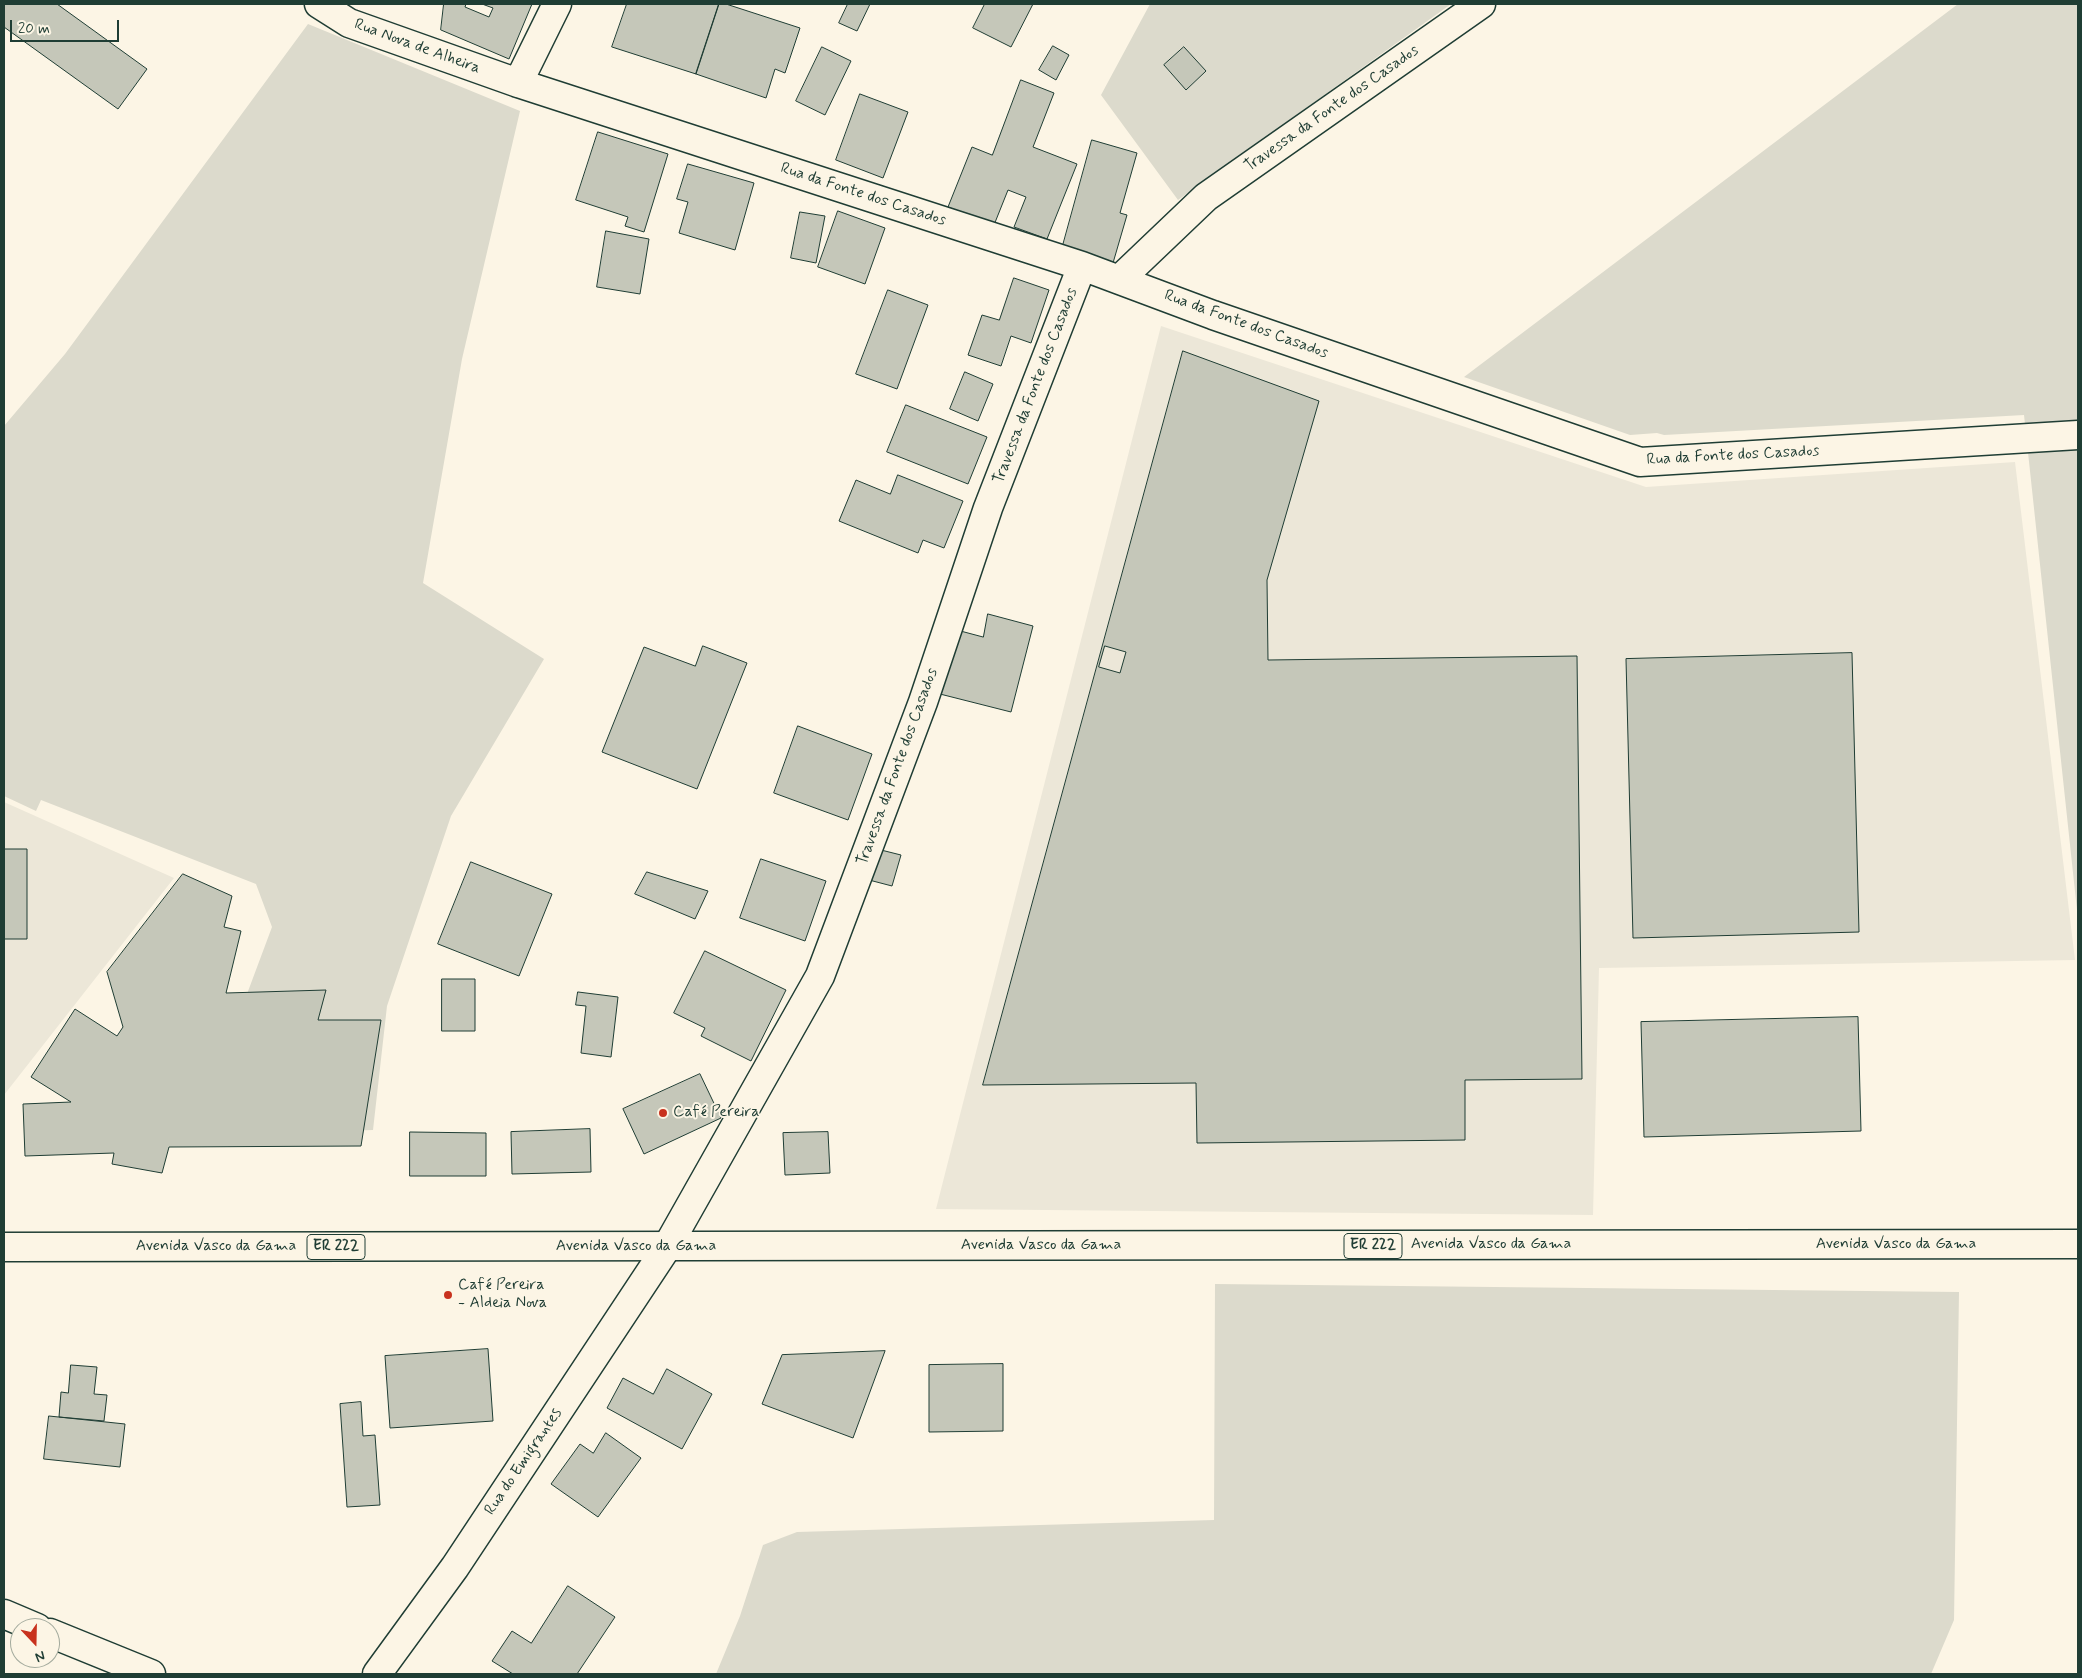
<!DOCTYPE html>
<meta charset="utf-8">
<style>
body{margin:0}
#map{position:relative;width:2082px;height:1678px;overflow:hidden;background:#fcf5e5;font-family:Mynerve,sans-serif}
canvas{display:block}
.frame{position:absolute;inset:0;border:5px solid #1f3d34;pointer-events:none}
.north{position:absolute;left:10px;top:1618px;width:50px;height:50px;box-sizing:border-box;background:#fcf5e5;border:1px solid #a4ab9e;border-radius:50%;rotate:159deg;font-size:14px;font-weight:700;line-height:20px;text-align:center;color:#1f3d34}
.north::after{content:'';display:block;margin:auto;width:18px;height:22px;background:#c8321e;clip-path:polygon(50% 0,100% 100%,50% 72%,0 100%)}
.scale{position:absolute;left:10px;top:20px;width:109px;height:22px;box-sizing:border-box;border:2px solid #1f3d34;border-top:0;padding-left:6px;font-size:15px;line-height:18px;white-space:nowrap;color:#1f3d34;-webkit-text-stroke:4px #fcf5e5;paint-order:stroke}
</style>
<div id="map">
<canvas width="2082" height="1678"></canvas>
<div class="frame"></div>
<div class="north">N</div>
<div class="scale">20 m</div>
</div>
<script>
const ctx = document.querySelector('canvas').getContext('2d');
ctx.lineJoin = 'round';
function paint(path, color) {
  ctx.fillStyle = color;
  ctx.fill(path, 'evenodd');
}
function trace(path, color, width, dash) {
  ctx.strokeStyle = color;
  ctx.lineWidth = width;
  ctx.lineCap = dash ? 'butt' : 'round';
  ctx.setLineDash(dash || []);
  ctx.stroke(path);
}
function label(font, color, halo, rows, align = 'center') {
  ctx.font = font + ' Mynerve,sans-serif';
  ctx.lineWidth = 4;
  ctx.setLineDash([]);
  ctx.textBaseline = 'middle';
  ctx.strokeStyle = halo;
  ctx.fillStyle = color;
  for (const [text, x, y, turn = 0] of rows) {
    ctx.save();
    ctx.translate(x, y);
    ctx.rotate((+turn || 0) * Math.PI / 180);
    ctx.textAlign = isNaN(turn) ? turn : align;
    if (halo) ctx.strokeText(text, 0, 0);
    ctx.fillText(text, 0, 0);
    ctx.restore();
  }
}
const built = new Path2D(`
 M1161 326 1646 487 2015 462 2075 960 1599 968 1593 1215 936 1209Z
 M4 802 174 878 4 1095Z`);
const green = new Path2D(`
 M1150 4H1451L1178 200 1101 95Z
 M1958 4H2078V910H2077L2024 415 1664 435 1657 433 1630 435 1464 377Z
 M308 24 520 111 462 359 423 583 544 659 451 816 387 1006 373 1130 194 1136 272 927 256 884 41 800 36 811 4 796V426L65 354Z
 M1215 1284 1959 1292 1954 1620 1931 1674H716L740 1616 763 1545 797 1532 1214 1520Z`);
const building = new Path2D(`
 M4 4H57L147 69 118 109 4 27Z
 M444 4H466L465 7 489 17 493 8 482 4H532L509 59 441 30Z
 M627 4H719L696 74 612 47Z
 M719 4H726L800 28 785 73 775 69 766 98 696 74Z
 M848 4H870L857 31 839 23Z
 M985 4H1033L1011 47 973 28Z
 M1053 46 1069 55 1056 80 1039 70Z
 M822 47 851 61 825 115 796 101Z
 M1184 47 1206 71 1186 90 1164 65Z
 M1021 80 1054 93 1033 147 1077 164 1047 239 1014 227 1026 197 1008 190 994 225 948 207 972 147 992 155Z
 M860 94 908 112 883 178 836 160Z
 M598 132 668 154 644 232 625 226 628 217 576 200Z
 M1092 140 1137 153 1120 213 1127 215 1113 263 1062 249Z
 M688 164 754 183 735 250 679 233 688 202 677 199Z
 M838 211 885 228 865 284 818 267Z
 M800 212 825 216 816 263 791 258Z
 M606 231 649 239 640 294 597 287Z
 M1014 278 1049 290 1031 343 1011 336 1001 366 968 355 982 315 999 320Z
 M888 290 928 305 897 389 856 374Z
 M1183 351 1319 401 1267 580 1268 660 1577 656 1582 1079 1465 1080V1140L1197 1143 1196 1083 983 1085Z
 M965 372 993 384 978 421 950 409Z
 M906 405 987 437 968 484 887 452Z
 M898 475 963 501 944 548 923 540 918 553 839 521 856 480 890 494Z
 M988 614 1033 626 1011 712 936 693 953 629 983 637Z
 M703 646 747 663 697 789 602 752 644 647 695 666Z
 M1105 646 1126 652 1120 673 1099 667Z
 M1852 653 1859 932 1633 938 1626 659Z
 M798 726 872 754 848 820 774 793Z
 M4 849H27V939H4Z
 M877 849 901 855 892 886 869 880Z
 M761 859 826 881 805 941 740 918Z
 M471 862 552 894 519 976 438 944Z
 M647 872 708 891 695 919 635 894Z
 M183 874 232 896 224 927 241 931 226 993 326 990 318 1020H381L361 1146 169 1147 162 1173 112 1164 114 1153 25 1156 23 1104 71 1102 31 1077 75 1009 117 1036 123 1027 107 972Z
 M705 951 786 990 751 1061 701 1036 705 1028 674 1013Z
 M442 979H475V1031H442Z
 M578 992 618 997 611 1057 581 1053 586 1006 576 1005Z
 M1858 1017 1861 1131 1644 1137 1641 1022Z
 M700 1074 721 1118 644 1154 623 1109Z
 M590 1129 591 1172 512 1174 511 1132Z
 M410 1132 486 1133V1176H410Z
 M828 1132 830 1173 785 1175 783 1133Z
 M488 1349 493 1421 390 1428 385 1356Z
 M885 1351 853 1438 762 1404 782 1355Z
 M1003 1364V1431L929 1432V1365Z
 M71 1365 97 1367 94 1394 107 1395 104 1421 59 1417 61 1392 68 1393Z
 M667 1369 712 1394 682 1449 607 1408 623 1378 653 1394Z
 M361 1402 363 1436 375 1435 380 1505 347 1507 340 1404Z
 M49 1416 125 1424 120 1467 44 1459Z
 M606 1433 641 1458 598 1517 551 1484 580 1444 593 1453Z
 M568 1586 615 1617 577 1674H513L492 1661 512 1631 531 1643Z`);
const minor = new Path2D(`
 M319 4 349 23 518 83
 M557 4 518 83 1082 266 1213 315 1640 462 2078 435
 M1120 279 1206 197 1481 4
 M4 1614 37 1628
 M50 1633 151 1674
 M377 1674 455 1567 667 1247 820 976 923 702 988 508 1082 266`);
const major = new Path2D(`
 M4 1247 2078 1244`);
const markers = [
 [663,1113,5,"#c8321e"],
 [448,1295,5,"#c8321e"]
];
const shields = [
 [1373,1246,58],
 [336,1247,58]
];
const shieldNames = [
 ["ER 222",1373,1246],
 ["ER 222",336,1247]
];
const streetNames = [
 ["Rua Nova de Alheira",417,47,20],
 ["Travessa da Fonte dos Casados",1332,109,-35],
 ["Rua da Fonte dos Casados",863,195,18],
 ["Rua da Fonte dos Casados",1246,325,20],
 ["Travessa da Fonte dos Casados",1036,386,-69],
 ["Rua da Fonte dos Casados",1733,456,-3],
 ["Travessa da Fonte dos Casados",898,767,-70],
 ["Avenida Vasco da Gama",1491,1245],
 ["Avenida Vasco da Gama",1896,1245],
 ["Avenida Vasco da Gama",1041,1246],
 ["Avenida Vasco da Gama",216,1247],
 ["Avenida Vasco da Gama",636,1247],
 ["Rua do Emigrantes",524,1462,-56]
];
const poiNames = [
 ["Café Pereira",673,1113],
 ["Café Pereira",458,1286],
 ["- Aldeia Nova",458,1304]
];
paint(built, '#ece7d8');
paint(green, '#dcdacc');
paint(building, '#c5c7b9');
trace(building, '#1f3d34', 1);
trace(minor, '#1f3d34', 31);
trace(major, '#1f3d34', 31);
trace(minor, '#fcf5e5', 28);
trace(major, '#fcf5e5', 28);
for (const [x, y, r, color] of markers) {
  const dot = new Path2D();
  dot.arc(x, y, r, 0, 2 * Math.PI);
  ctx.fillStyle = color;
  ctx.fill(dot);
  trace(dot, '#fcf5e5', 2);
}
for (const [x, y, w] of shields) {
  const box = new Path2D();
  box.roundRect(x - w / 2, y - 12.5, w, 25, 4);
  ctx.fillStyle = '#fcf5e5';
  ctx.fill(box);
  trace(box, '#1f3d34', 1);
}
label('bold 15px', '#1f3d34', null, shieldNames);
label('16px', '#1f3d34', '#fcf5e5', streetNames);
label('16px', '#1f3d34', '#fcf5e5', poiNames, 'left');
</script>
